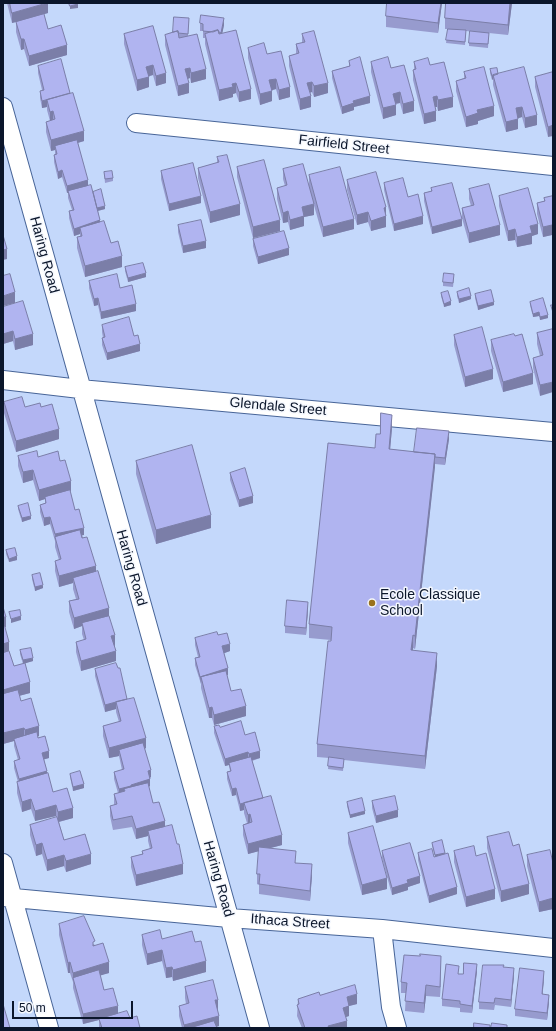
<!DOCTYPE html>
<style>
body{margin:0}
#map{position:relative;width:556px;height:1031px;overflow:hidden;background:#c4d8fb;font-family:Helvetica,sans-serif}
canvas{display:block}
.frame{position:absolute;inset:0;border:4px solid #0b162b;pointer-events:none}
.scale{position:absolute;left:12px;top:1001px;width:121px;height:18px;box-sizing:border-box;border:2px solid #0b162b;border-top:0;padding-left:5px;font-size:12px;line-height:14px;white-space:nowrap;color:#0b162b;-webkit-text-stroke:3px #f5f8fe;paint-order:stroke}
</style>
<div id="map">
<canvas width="556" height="1031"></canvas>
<div class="frame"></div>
<div class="scale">50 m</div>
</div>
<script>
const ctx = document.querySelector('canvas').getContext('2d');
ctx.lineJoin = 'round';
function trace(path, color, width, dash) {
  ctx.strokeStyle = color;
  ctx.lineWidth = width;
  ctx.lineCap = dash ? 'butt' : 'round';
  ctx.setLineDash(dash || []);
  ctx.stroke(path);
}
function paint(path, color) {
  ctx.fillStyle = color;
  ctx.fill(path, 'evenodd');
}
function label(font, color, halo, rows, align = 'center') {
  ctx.font = font + ' Helvetica,sans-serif';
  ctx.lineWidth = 3;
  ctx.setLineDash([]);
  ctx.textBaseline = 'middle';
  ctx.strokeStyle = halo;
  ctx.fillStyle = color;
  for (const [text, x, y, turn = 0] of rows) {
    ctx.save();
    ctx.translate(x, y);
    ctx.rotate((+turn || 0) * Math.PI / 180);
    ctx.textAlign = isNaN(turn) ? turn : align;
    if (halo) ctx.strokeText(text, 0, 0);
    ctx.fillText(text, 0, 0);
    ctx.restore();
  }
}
const street = new Path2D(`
 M3 107 260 1028
 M136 123 553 166
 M3 380 80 389 553 432
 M3 863 49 1028
 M3 897 229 918 382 929 553 948
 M382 929 391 1007 397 1028`);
const wall = new Path2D(`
 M7 3H48V13L44 14 48 29 67 55 29 66 24 49 21 50 16 32V22L12 23Z
 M442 3 438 33 386 27V16Z
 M446 3H512L508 35 489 33 488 48 469 46V43L474 32 466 31 465 45 446 43 448 29H445V18Z
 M189 18 188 36 206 79 191 83 190 78 187 79 189 93 178 96 165 45V35L173 32Z
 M200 23 224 25 222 33 251 99 239 102 236 93 233 94V97L219 101 205 44V38H203V31H200Z
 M153 26 166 83 156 86 153 75 149 76V87L137 91 124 44V34Z
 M302 34 328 93 314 97 312 92 310 93 311 107 300 110 289 66V56L296 54V44L302 43Z
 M248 48 267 54 290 97 279 100 276 89 272 90V101L260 105 248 58Z
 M349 61 370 103 354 107V110L342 114 332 78V71L349 66Z
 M371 62 391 68 414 111 403 114 400 103 396 104V115L383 119 371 72Z
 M414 62 430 65 453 107 438 111 437 107H435L436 121 424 124 413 80V70L414 69Z
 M38 66 84 141 78 143 88 185 93 194 105 209 98 211 100 222 122 267 85 277 77 248V237H80V234L74 236 69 218V211L72 210 68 198V192L67 193 62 177 58 179 54 162V155L55 154V150L51 151 46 132V122L50 121 47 110V107L42 108 40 98V91L42 90 38 73Z
 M490 69 498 74 537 125 525 128 522 117 518 118V129L506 132 493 85V79L492 80 490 73Z
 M464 72 494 116 478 121V124L466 127 456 91V81L464 78Z
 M553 72 548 137 535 87V77Z
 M217 157 240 215 210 223 198 178V168L217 163Z
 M237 167 280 231 253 238 237 177Z
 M283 169 309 185V175L354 229 323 237 311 195 314 215 304 217V226L290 230 288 222 283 223 277 199V188L285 186 283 179Z
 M161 171 201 203 169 211 161 179Z
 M104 172 113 178V181L105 183Z
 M347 180 386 207V227L371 231 368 222 357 225 347 190Z
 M384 183 408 197 423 224 394 231 384 190Z
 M431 188 462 226 432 234 424 201V193L431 191Z
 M469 189 500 235 469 243 462 218V208L471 206 469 199Z
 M499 196 538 234 532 236V244L517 247 515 240 508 241 499 206Z
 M553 196V240L552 235 543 237 537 214V203L544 201V198Z
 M178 225 206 248 183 253 178 232Z
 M253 239 289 255 258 264 253 246Z
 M125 267 146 277 128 282 125 271Z
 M454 278 453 287 443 286V282Z
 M89 281 120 288 136 311 101 319 98 305 94 306 89 288Z
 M457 292 471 299 459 303 457 296Z
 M441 293 451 305 444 307 441 296Z
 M475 294 494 305 478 310 475 298Z
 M530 302 548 318 540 320 539 316 533 317 530 305Z
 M3 307 33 345 15 350 13 341 3 344Z
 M102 325 134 336 140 351 107 360 102 345V338H103L102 332Z
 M553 329 540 396 533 368V358L540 356 537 344V333Z
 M454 335 493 379 465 387 454 345Z
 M491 340 533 384 503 392 491 351Z
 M4 402 25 407H41L59 439 16 452 4 413Z
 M392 428 390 449 414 452 449 439 445 465 435 464 415 649 413 648V650L437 666 425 769 344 760 343 771 328 769 329 758 317 757V744L331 640 309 638V624L380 434Z
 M18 456 38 457 60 461 71 491 70 492 75 510 84 535H82L96 572 109 616 115 646H114L116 661 81 671 76 652V642L84 640 82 634V626L74 629 69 612V601L76 599 73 589V583L59 587 55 571V561L59 560 55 547V541L50 524 44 526 40 512V505L45 503V499L39 501 33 480 23 483 18 466Z
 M136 461 211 528 156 544 136 474Z
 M230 473 253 503 239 507 230 480Z
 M18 506 31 519 22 522 18 509Z
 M6 550 17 560 9 562 6 554Z
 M32 575 43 588 35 591 32 579Z
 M3 607 6 627H5L9 651 14 666 23 664 20 654V650L33 661 25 663 30 693 19 696 21 701 39 736H38V738L49 758 44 759 47 774 53 792 73 818 59 822 64 840 91 864 66 872 64 866 47 871 42 854 36 856 30 835V825L56 818V816L35 821 31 809 22 812 17 793V782H18L14 768V761L18 760 14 746V741L3 744Z
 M308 609 306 635 285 633V626Z
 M218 635 230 651 224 653 228 675H227L231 691 246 716 214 725 212 718H209L201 688V684L195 665V658L198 657 195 645V638Z
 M95 669 127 699 146 748 145 749 151 777 150 778V786L149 787 153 803 165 827 183 874 136 886 131 867V857L142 854V851L150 849 148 841V836L136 839 132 827 113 830 110 816V806L114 805V794L118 793 114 779V772L122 770 119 756 109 758 103 736V726L119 722 116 712V709L105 712 95 676Z
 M214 726 220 727 245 735 260 758 252 761 263 798 282 845 270 848 296 863 312 875 310 901 259 894V885L257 884V874L259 851 248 854 243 835V825L247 823 244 813V810L240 811 236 795 232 796 227 779V772L230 771 229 765 225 766 214 733Z
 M70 774 84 788 73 791 70 777Z
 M372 801 398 817 376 823 372 808Z
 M347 802 365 814 350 818 347 806Z
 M348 833 387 889 362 895 348 843Z
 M487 837 513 846 529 894 501 902 487 848Z
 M432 843 445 854 457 894 429 903 418 860V853L435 857 432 846Z
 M382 851 420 883 408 887V890L392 895 382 858Z
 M454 851 476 856 495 899 466 907 454 862Z
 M527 855 553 863V909L539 912 527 866Z
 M59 924 95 945 109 973 100 975 104 990 118 1014 130 1018 140 1028H99V1020L83 1024 73 988V982L70 973H68L59 935Z
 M142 935 162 939 195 942 206 972 173 981 172 977 166 978 162 961 147 965 142 945Z
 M441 966 440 997 426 996 424 1013 405 1011 406 993H401V982Z
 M504 968 514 975 511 1007 495 1005 494 1010 479 1009V1002Z
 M477 971 472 1013 460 1012V1008L442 1006V999L459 974H463Z
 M544 978 542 995 549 1002 547 1020 515 1016V1009Z
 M185 987 218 1010H217L219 1026 216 1027 217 1028H182L179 1016V1006L186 1004 185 998Z
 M320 995 357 1004 349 1006V1016L345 1017 347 1028H302L297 1016 298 999Z`);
const shadedWall = new Path2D(`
 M48 3V13L12 23V13Z
 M441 3H442L438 33V23Z
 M510 3H512L508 35V25Z
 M78 4V8L70 9V6Z
 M224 18V25L221 40V33Z
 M21 39H24V49L21 50Z
 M67 45V55L29 66V56Z
 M153 65V75L146 77V67Z
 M190 68V78L185 80V69Z
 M206 69V79L191 83V73Z
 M166 73V83L156 86V76Z
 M492 76H493V79L492 80Z
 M149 77V87L137 91V80Z
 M276 79V89L269 91V80Z
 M312 82V92L307 93V83Z
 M189 83V93L178 96V86Z
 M236 83V93L233 94V97L219 101V90L232 84Z
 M328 83V93L314 97V86Z
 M290 87V97L279 100V90Z
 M251 89V99L239 102V92Z
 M272 91V101L260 105V94Z
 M400 92V103L393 104V94Z
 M311 96V107L300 110V99Z
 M370 96V103L354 107V110L342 114V107L353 101Z
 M437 96V107H433V97Z
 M453 97V107L438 111V100Z
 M47 100V107L42 108V101Z
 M414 101V111L403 114V104Z
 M396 105V115L383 119V108Z
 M494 106V116L478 121V124L466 127V117L477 110Z
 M522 107V117L516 119V108Z
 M53 111V122H50V112Z
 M436 111V121L424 124V114Z
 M537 115V125L525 128V118Z
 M518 119V129L506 132V122Z
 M553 125V136L548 137V127Z
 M84 131V141L56 149 55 146V150L51 151V140Z
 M62 170V177L58 179V172Z
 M88 180V187L67 193V186Z
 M201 196V203L169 211V204Z
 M240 204V215L210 223V212Z
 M314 204V215L304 217V226L290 230V220L302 207Z
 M105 206V209L97 211V208Z
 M386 207V227L371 231V221L384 208Z
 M288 211V222L283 223V213Z
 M368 212V222L357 225V215Z
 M423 216V224L394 231V224Z
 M354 219V229L323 237V227Z
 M462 219V226L432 234V227Z
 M100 220V227L80 228V234L74 236V229Z
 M280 220V231L253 238V227Z
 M538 224V234L532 236V244L517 247V237L530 226Z
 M500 225V235L469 243V233Z
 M552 225V235L543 237V227Z
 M515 229V240L508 241V231Z
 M206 241V248L183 253V246Z
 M289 248V255L258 264V257Z
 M7 249V259L3 260V250Z
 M122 256V267L85 277V266Z
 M146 273V277L128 282V278Z
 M15 292V303L3 306V296Z
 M471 296V299L459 303V299Z
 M98 298V305L94 306V299Z
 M451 301V305L444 307V304Z
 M494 302V305L478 310V306Z
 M136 304V311L101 319V312Z
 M539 312V316L533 317V314Z
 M548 315V318L540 320V317Z
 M13 331V341L3 344V334Z
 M33 334V345L15 350V339Z
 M140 344V351L107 360V353Z
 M493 369V379L465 387V377Z
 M533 373V384L503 392V382Z
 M553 382V392L540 396V385Z
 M392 415V428L389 462V449Z
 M59 429V439L16 452V441Z
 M449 431V439L445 465V458Z
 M435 454V467L415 649V636Z
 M33 470V480L23 483V472Z
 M71 481V491L45 499V497V499L39 501V490Z
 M253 496V503L239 507V500Z
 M211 515V528L156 544V530Z
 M31 516V519L22 522V518Z
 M50 517V524L44 526V518Z
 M84 528V535L56 541 55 534Z
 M17 556V560L9 562V559Z
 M96 566V577L73 578V583L59 587V576Z
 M43 585V588L35 591V587Z
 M308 602V609L306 635V628Z
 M109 608V618L82 623V626L74 629V618Z
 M21 616V620L11 623V619Z
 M3 617H6V627L3 628Z
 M115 635V646L111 647V636Z
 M413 635V648L411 663V650Z
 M9 642V653L3 655V644Z
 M230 644V651L222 654V646Z
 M116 651V661L81 671V661Z
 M437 653V666L425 769V756Z
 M33 658V661L23 664V660Z
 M228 668V675L202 683 201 677 200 684V677Z
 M30 682V693L3 700V690Z
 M116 702V709L105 712V705Z
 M246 706V716L214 725V715Z
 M212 707V718H209V708Z
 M39 726V736L25 740V730Z
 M24 728V738L14 739V741L3 744V733Z
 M146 738V748L120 755 119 750V756L109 758V748Z
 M49 751V758L42 760V753Z
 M260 751V758L249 761V754Z
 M248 752V760L229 763V765L225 766V759Z
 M151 770V777L148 778V771Z
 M47 771V779L19 786V779Z
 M150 779V786L131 792 125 791 124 789V795L119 796V789L131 785Z
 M84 784V788L73 791V787Z
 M236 788V795L232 796V789Z
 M31 799V809L22 812V802Z
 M244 803V810L240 811V804Z
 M56 805V816L35 821V811Z
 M73 808V818L58 822V812Z
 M398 810V817L376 823V816Z
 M365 811V814L350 818V815Z
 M250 814V825H248V815Z
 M165 821V831H148V836L136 839V829Z
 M282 835V845L248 854V844Z
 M42 843V854L36 856V845Z
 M445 853V856L435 859V855Z
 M91 854V864L66 872V861Z
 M64 855V866L47 871V860Z
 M183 864V874L136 886V875Z
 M312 864V875L310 901V891Z
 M420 876V883L408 887V890L392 895V888L407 880Z
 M387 878V889L362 895V885Z
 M529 884V894L501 902V891Z
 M457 887V894L429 903V896Z
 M495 889V899L466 907V897Z
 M553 898V909L539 912V902Z
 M162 950V961L147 965V954Z
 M441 956V966L440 997V987Z
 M206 961V972L173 981V970Z
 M70 962V973H68V963Z
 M109 962V973L75 983 73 979V973Z
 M477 964V971L472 1013V1006Z
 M172 967V977L166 978V968Z
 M514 968V975L511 1007V1000Z
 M544 971V978L542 1002V994Z
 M426 985V996L424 1013V1003Z
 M357 994V1004L349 1006V1016L343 1018V1008L347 997Z
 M549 995V1002L547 1020V1013Z
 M215 1000H218V1010L215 1011Z
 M118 1006V1016L99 1019V1020L83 1024V1014Z
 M219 1016V1026L211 1028H184V1025Z
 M347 1021V1028H328V1026Z`);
const building = new Path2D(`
 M10 3H47L12 13Z
 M69 3H77L78 4 70 6Z
 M387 3H441L438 23 386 16Z
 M446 3H510L508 25 445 18Z
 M44 14 48 29 61 25 67 45 29 56 24 39H21L16 22Z
 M201 15 224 18 221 33 219 32 218 30 213 32 203 31V24L200 23Z
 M174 17 189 18 188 34 178 33V31L173 32Z
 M153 26 166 73 156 76 153 65 146 67 149 77 137 80 124 34Z
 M448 29 466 30 465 42 446 40Z
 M218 30 219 34 236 30 251 89 239 92 236 83 232 84 233 87 219 90 205 34Z
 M178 31 179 38 197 34 206 69 191 73 190 68 185 69 189 83 178 86 165 35Z
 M314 31 328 83 314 86 312 82 307 83 311 96 300 99 289 56 299 53 296 44 305 42 302 34Z
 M470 31 489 33 488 44 469 43Z
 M264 43 267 54 281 51 290 87 279 90 276 79 269 80 272 91 260 94 248 48Z
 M360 57 370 96 353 101 354 103 342 107 332 71 350 66 349 61Z
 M388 57 391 68 404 65 414 101 403 104 400 92 393 94 396 105 383 108 371 62Z
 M428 58 430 65 444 62 453 97 438 100 437 96 433 97 436 111 424 114 413 70 416 69 414 62Z
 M61 59 70 93 42 101 40 91 44 90 38 66Z
 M484 67 494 106 477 110 478 113 466 117 456 81 466 78 464 72Z
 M524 67 537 115 525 118 522 107 516 108 518 119 506 122 493 75Z
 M497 68 498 74 492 76 490 69Z
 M553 72V125L548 127 535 77Z
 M73 93 84 131 51 140 46 122 55 119 53 111 50 112 47 100Z
 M77 140 88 180 67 186 62 170 58 172 54 155 57 154 55 146Z
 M227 155 240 204 210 212 198 168 219 162 217 157Z
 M264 160 280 220 253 227 237 167Z
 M193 163 201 196 169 204 161 171Z
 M303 164 314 204 302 207 304 216 290 220 288 211 283 213 277 188 287 185 283 169Z
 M340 167 354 219 323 227 309 175Z
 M112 171 113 178 105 179 104 172Z
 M376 172 386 207 384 208 386 216 371 221 368 212 357 215 347 180Z
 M403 178 408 197 418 194 423 216 394 224 384 183Z
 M452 183 462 219 432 227 424 193 432 191 431 188Z
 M489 184 500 225 469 233 462 208 474 205 469 189Z
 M91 185 100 220 74 229 69 211 74 210 68 191Z
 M528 188 538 224 530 226 532 233 517 237 515 229 508 231 499 196Z
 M101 189 105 206 97 208 93 192Z
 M553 196V230L552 225 543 227 537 203 545 201 544 198Z
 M201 220 206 241 183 246 178 225Z
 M104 221 111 243 118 241 122 256 85 266 77 237 82 236 80 228Z
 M284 231 289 248 258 257 253 239Z
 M3 235 7 249 3 250Z
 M143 263 146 273 128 278 125 267Z
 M444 273 454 274 453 283 443 282Z
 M10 274 15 292 3 296V276Z
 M117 274 120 288 132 285 136 304 101 312 98 298 94 299 89 281Z
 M469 288 471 296 459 299 457 292Z
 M491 290 494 302 478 306 475 294Z
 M448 291 451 301 444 304 441 293Z
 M543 298 548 315 540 317 539 312 533 314 530 302Z
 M23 301 33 334 15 339 13 331 3 334V307Z
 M551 305H553V312Z
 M129 317 134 336 138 335 140 344 107 353 102 338 105 337 102 325Z
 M482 327 493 369 465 377 454 335Z
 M553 329V382L540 385 533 358 543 355 537 333Z
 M514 334 515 336 522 334 533 373 503 382 491 340Z
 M22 397 25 407 40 403 41 407 52 404 59 429 16 441 4 402Z
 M381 413 392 415 389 449 435 454 415 636 413 635 411 650 437 653 425 756 317 744 328 641H331L332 627 309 624 328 443 375 448 376 434H380Z
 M417 428 449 431 445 458 435 457V454L414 452Z
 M192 445 211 515 156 530 136 461Z
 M37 451 38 457 58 451 60 461 65 460 71 481 39 490 33 470 23 472 18 456Z
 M245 468 253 496 239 500 230 473Z
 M70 490 75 510 79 509 84 528 55 534 50 517 44 518 40 505 46 503 45 497Z
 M28 503 31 516 22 518 18 506Z
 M80 530 82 538 87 537 96 566 59 576 55 561 61 559 55 537Z
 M15 548 17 556 9 559 6 550Z
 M98 571 109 608 74 618 69 601 79 599 73 578Z
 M40 573 43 585 35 587 32 575Z
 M287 600 308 602 306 628 285 626Z
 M3 607 6 617H3Z
 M20 610 21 616 11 619 9 612Z
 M109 616 115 635 111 636 116 651 81 661 76 642 86 639 82 623Z
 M3 620 9 642 3 644Z
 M217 632 218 635 227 633 230 644 222 646 228 668 200 677 195 658 200 657 195 638Z
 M31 648 33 658 23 660 20 650Z
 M9 651 14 666 25 663 30 682 3 690V653Z
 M116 663 118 668H120L127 699 105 705 95 669Z
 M226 671 231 691 241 689 246 706 214 715 212 707 209 708 201 677Z
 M18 690 21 701 31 698 39 726 25 730 24 728 3 733V694Z
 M134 698 146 738 109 748 103 726 121 721 116 702Z
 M241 721 245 735 255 732 260 751 249 754 248 752 225 759 214 726 219 725 220 727Z
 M37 732 38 738 45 736 49 751 42 753 47 771 19 779 14 761 20 759 14 739Z
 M143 743 151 770 148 771 150 779 131 785V786L119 789 114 772 124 769 119 750Z
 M251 757 263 798 240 804 236 788 232 789 227 772 231 771 229 763Z
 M329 757 344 759 343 768 328 766Z
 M80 771 84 784 73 787 70 774Z
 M48 773 53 792 67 788 73 808 58 812 56 805 35 811 31 799 22 802 17 782Z
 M148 783 153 803 159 802 165 821 136 829 132 816 113 820 110 806 117 804 114 794 125 791 124 789Z
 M271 796 282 835 248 844 243 825 252 822 250 814 248 815 244 803Z
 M395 796 398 810 376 816 372 801Z
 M362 798 365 811 350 815 347 802Z
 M57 817 64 840 85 834 91 854 66 861 64 855 47 860 42 843 36 845 30 825Z
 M172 825 177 844H179L183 864 136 875 131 857 143 854 142 851 152 848 148 831Z
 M373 826 387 878 362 885 348 833Z
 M509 832 513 846 519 844 529 884 501 891 487 837Z
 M442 840 445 853 435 855 432 843Z
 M410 843 420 876 407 880 408 883 392 888 382 851Z
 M474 846 476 856 486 853 495 889 466 897 454 851Z
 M259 847 296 851 295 863 312 864 310 891 259 884 260 874H257Z
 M432 849 434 857 448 853 457 887 429 896 418 853Z
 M550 850 553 863V898L539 902 527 855Z
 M84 916 95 941 93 942V946L103 943 109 962 73 973 70 962 68 963 59 924Z
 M160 930 162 939 192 931 195 942 201 941 206 961 173 970 172 967 166 968 162 950 147 954 142 935Z
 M420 954 441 956 440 987 426 985 424 1003 405 1001 407 983 401 982 404 955 420 956Z
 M464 963 477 964 472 1006 460 1004V1001L442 999 446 964 459 966 458 974H463Z
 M483 965H504L503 967 514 968 511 1000 495 998 494 1003 479 1002Z
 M520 968 544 971 542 994 549 995 547 1013 515 1009Z
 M99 970 104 990 113 988 118 1006 83 1014 73 978Z
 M213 980 218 1000H215L219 1016 184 1025 179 1006 189 1003 185 987Z
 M355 985 357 994 347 997 349 1006 343 1008 347 1021 328 1026 329 1028H305L297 1005 299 1004 298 999 319 992 320 995Z
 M3 1004 10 1028H3Z
 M127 1011 130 1018 137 1016 140 1028H102L99 1019Z
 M214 1021 217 1028H190Z
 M474 1023 490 1025V1028H474Z
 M492 1023 507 1025V1028H491Z`);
const markers = [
 [372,603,4,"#9a721e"]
];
const streetNames = [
 ["Fairfield Street",344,145,6],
 ["Haring Road",44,255,75],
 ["Glendale Street",278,407,5],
 ["Haring Road",131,568,74],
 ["Haring Road",218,879,74],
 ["Ithaca Street",290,922,4]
];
const poiNames = [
 ["Ecole Classique",380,595],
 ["School",380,611]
];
trace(street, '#486598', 20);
trace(street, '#fff', 18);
paint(wall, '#979bce');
paint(shadedWall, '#7b7ea8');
paint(building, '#b0b4f0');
trace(building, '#7b7ea8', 1);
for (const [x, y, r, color] of markers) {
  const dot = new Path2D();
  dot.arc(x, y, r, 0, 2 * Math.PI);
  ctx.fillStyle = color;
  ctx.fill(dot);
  trace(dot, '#f5f8fe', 1.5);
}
label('14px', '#0b162b', '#f5f8fe', streetNames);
label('14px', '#0b162b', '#f5f8fe', poiNames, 'left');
</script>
